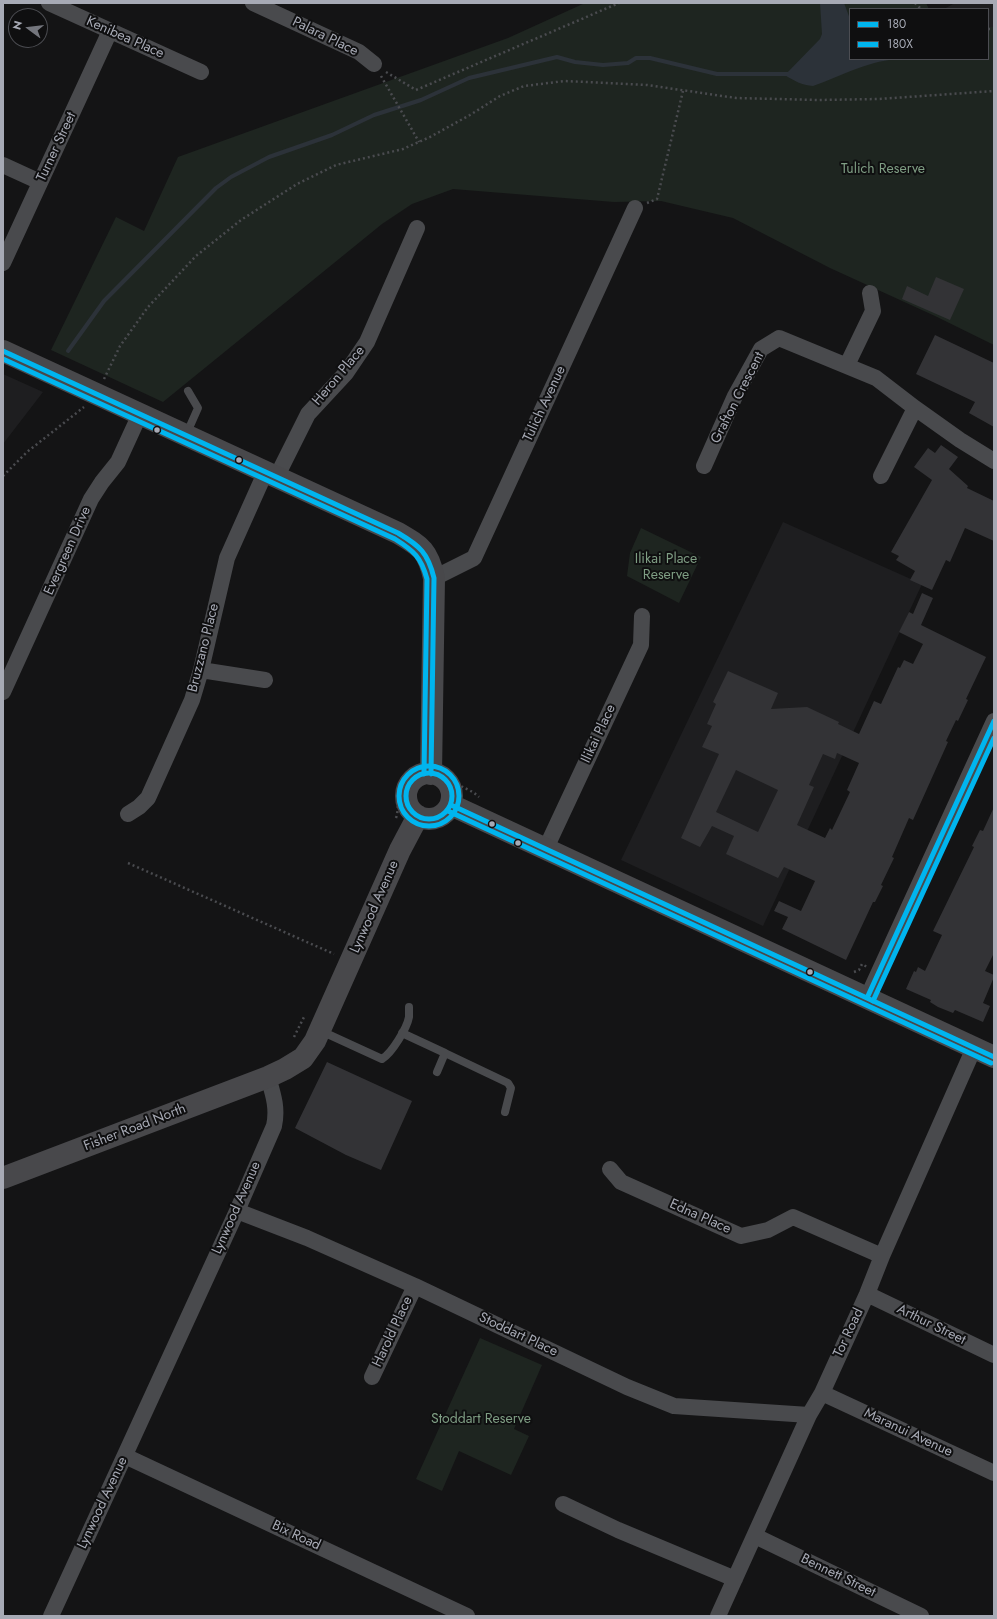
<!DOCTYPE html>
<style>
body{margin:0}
#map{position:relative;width:997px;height:1619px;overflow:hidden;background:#141415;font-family:Jost,sans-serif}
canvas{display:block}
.frame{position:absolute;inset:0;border:4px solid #a7aab5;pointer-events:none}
.legend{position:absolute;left:849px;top:8px;width:140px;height:52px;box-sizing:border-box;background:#0f0f10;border:1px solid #4c4d52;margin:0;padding:5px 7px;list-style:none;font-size:12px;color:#a7aab5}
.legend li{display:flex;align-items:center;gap:8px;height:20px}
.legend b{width:20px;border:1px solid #4c4d52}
.north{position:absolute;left:8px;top:8px;width:40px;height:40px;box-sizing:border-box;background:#0f0f10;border:1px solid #4c4d52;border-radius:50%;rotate:285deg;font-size:11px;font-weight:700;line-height:16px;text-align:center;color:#a7aab5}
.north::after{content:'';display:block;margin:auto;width:14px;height:18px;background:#74767d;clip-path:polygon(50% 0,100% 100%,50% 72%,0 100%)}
</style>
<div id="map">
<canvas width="997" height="1619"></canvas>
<div class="frame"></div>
<ul class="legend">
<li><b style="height:5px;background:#00b5ef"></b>180</li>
<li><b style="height:5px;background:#00b5ef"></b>180X</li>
</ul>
<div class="north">N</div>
</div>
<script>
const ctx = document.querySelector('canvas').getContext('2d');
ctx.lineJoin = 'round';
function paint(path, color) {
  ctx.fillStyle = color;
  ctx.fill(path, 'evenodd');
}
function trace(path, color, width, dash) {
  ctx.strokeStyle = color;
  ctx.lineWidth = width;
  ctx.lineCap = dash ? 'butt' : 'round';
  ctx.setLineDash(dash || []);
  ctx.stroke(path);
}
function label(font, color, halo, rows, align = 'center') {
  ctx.font = font + ' Jost,sans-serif';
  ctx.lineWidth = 4;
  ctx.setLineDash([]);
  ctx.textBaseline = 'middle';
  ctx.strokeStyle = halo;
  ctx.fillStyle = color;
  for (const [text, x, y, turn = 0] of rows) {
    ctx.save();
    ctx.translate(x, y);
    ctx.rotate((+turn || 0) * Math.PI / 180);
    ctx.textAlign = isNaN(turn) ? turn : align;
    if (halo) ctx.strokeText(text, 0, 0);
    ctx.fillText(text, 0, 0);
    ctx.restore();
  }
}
const built = new Path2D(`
 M955 3H994V27H988V9H944Z
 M3 374 43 392 3 444Z
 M783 522 922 584 763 926 621 860Z`);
const green = new Path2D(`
 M585 3H926L929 9H850V59H988V27H994V345L935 316 830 268 733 218 661 201 614 202 453 189 412 204 382 224 163 402 51 350 116 217 144 231 178 157 508 38Z
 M641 528 701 557 679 603 627 576 630 553Z
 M480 1338 542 1365 514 1429 529 1436 511 1475 459 1451 442 1491 416 1479Z`);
const water = new Path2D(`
 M820 3H844L850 19V59H902C871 59 842 76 813 86 802 85 794 81 785 75L820 39 822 34Z`);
const stream = new Path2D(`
 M68 351 104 301 216 188 231 177 269 157 332 135 374 115 421 100 469 78 557 57 575 62 603 65 628 63 636 58H650L717 74H788`);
const building = new Path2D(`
 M936 277 964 289 950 320 902 299 907 286 928 296Z
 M935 335 994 363V427L969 413 975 402 916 374Z
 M941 445 958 457 949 469 968 486 967 488 994 501V541L965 528 950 562 946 560 932 590 910 580 915 571 896 560 899 556 891 552 932 480 914 467 928 448 935 453Z
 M922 593 933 598 921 625 986 657 966 699 968 700 958 721 956 720 946 741 948 742 913 820 909 818 892 857 894 858 881 885 883 886 875 902H873L846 960 782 929 788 917 774 911 779 901 801 911 815 881 784 867 778 878 726 854 734 836 712 826 700 847 681 838 719 754 702 747 712 726 707 724 716 704 713 702 728 671 778 693 771 709 807 707 839 722 838 724 859 734 874 701 881 704 898 667 900 668 904 660 913 664 923 644 899 632 909 612 913 614ZM837 753 859 763 847 790 850 792 832 830 830 828 825 838 797 825 814 787 809 785 823 754 835 759ZM736 770 778 790 758 832 716 812Z
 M994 807V953L985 971 994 975V977L983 1003 990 1006 983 1022 955 1010 953 1013 938 1007 930 1002 931 1000 906 989 914 971 916 972 918 967 925 971 942 935 933 931 974 847 972 846 980 830 983 831Z
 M327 1062 412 1101 381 1170 346 1155 295 1128Z`);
const path = new Path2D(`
 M915 3 921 9
 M988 29H994
 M386 72 416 90 619 3
 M381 76 419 142
 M647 203 657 199 683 91
 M104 379 120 346 148 307 196 256 241 220 297 184 336 165 403 149 430 137 470 115 500 96 524 86 565 81 647 85 736 98 818 100 879 99 994 91
 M3 476 27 452 84 407
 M449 771C457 790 466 785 479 797
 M396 818C399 809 397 801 399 792 401 783 408 776 413 770
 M128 863 334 954
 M854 972 859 970 862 964 867 967
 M294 1037 305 1015`);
const service = new Path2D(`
 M186 435 198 408 188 391
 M321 1031 382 1059C392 1053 407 1028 409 1017 409 1014 409 1010 409 1007
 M402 1033 445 1053 437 1072
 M445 1053 508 1083 511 1088 505 1112`);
const minor = new Path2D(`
 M49 3 201 72
 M253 3 359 52 374 64
 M3 165 40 182
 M3 263 110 31
 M847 365 873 311 870 293
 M704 466 735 396 761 349 779 338 876 378 915 408 960 440 994 461
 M881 476 915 408
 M276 478 308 414 346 373 367 342 417 228
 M434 578 474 558 635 208
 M201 670 265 680
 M3 692 91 499 102 482 118 462 140 414
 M128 814 139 807 148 798 192 700 201 670 227 558 265 473
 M546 848 641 645 642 616
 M867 998 994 721
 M610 1169 621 1182 741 1236 768 1230 793 1217 882 1256
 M237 1211 307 1238 415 1286 627 1387 674 1406 809 1415
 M867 1294 994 1355
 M372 1377 415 1286
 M822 1393 994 1473
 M125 1456 467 1616
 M563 1504 618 1530 735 1579
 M755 1536 921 1616
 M51 1616 237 1211 274 1126C278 1108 273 1094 268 1077
 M718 1616 809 1415 822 1393 867 1294 882 1256 974 1048`);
const secondary = new Path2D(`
 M3 351 398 533C422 547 428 551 434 578L431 774
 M406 796a23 23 0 1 1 46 0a23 23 0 1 1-46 0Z
 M451 805 994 1057
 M3 1178 268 1077 285 1069 303 1058 315 1041 400 850 418 816`);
const bus1 = new Path2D(`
 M3 351 398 533C420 546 428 553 434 578L431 774
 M406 796a23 23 0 1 1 46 0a23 23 0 1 1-46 0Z
 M451 805 994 1057
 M867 998 994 721`);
const bus2 = new Path2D(`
 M3 359 395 539C414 551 421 557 427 579L424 774
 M399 796a30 30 0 1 1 60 0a30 30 0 1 1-60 0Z
 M448 811 991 1063
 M873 1001 994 738`);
const markers = [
 [157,430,3.5,"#a7aab5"],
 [239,460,3.5,"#a7aab5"],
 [492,824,3.5,"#a7aab5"],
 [518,843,3.5,"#a7aab5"],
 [810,972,3.5,"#a7aab5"]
];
const streetNames = [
 ["Palara Place",325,37,26],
 ["Kenibea Place",125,38,24],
 ["Turner Street",57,147,-65],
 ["Heron Place",339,376,-50],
 ["Grafton Crescent",738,398,-63],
 ["Tulich Avenue",545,404,-65],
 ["Evergreen Drive",68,551,-66],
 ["Bruzzano Place",204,648,-76],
 ["Ilikai Place",599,734,-65],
 ["Lynwood Avenue",375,907,-66],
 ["Fisher Road North",135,1128,-21],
 ["Lynwood Avenue",237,1208,-66],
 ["Edna Place",700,1217,24],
 ["Arthur Street",931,1325,26],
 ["Harold Place",393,1332,-65],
 ["Tor Road",849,1333,-65],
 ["Stoddart Place",518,1335,25],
 ["Maranui Avenue",908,1433,25],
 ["Lynwood Avenue",103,1503,-65],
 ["Bix Road",296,1536,25],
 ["Bennett Street",838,1576,26]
];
const parkNames = [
 ["Tulich Reserve",883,170],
 ["Ilikai Place",666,560],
 ["Reserve",666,576],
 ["Stoddart Reserve",481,1420]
];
paint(built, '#1e1e20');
paint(green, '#1e2520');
paint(water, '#2c3239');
trace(stream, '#2c3239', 4);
paint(building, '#333336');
trace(path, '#4a4b4f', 2.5, [2, 3]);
trace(service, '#494a4d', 8);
trace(minor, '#494a4d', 16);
trace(secondary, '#48484b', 22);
trace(bus1, '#00b5ef', 5);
trace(bus2, '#00b5ef', 5);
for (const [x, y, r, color] of markers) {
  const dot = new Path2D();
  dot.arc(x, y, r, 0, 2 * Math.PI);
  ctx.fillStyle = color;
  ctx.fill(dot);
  trace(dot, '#0f0f10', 1.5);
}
label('14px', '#a7aab5', '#0f0f10', streetNames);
label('14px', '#7f9e84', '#0f0f10', parkNames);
</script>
